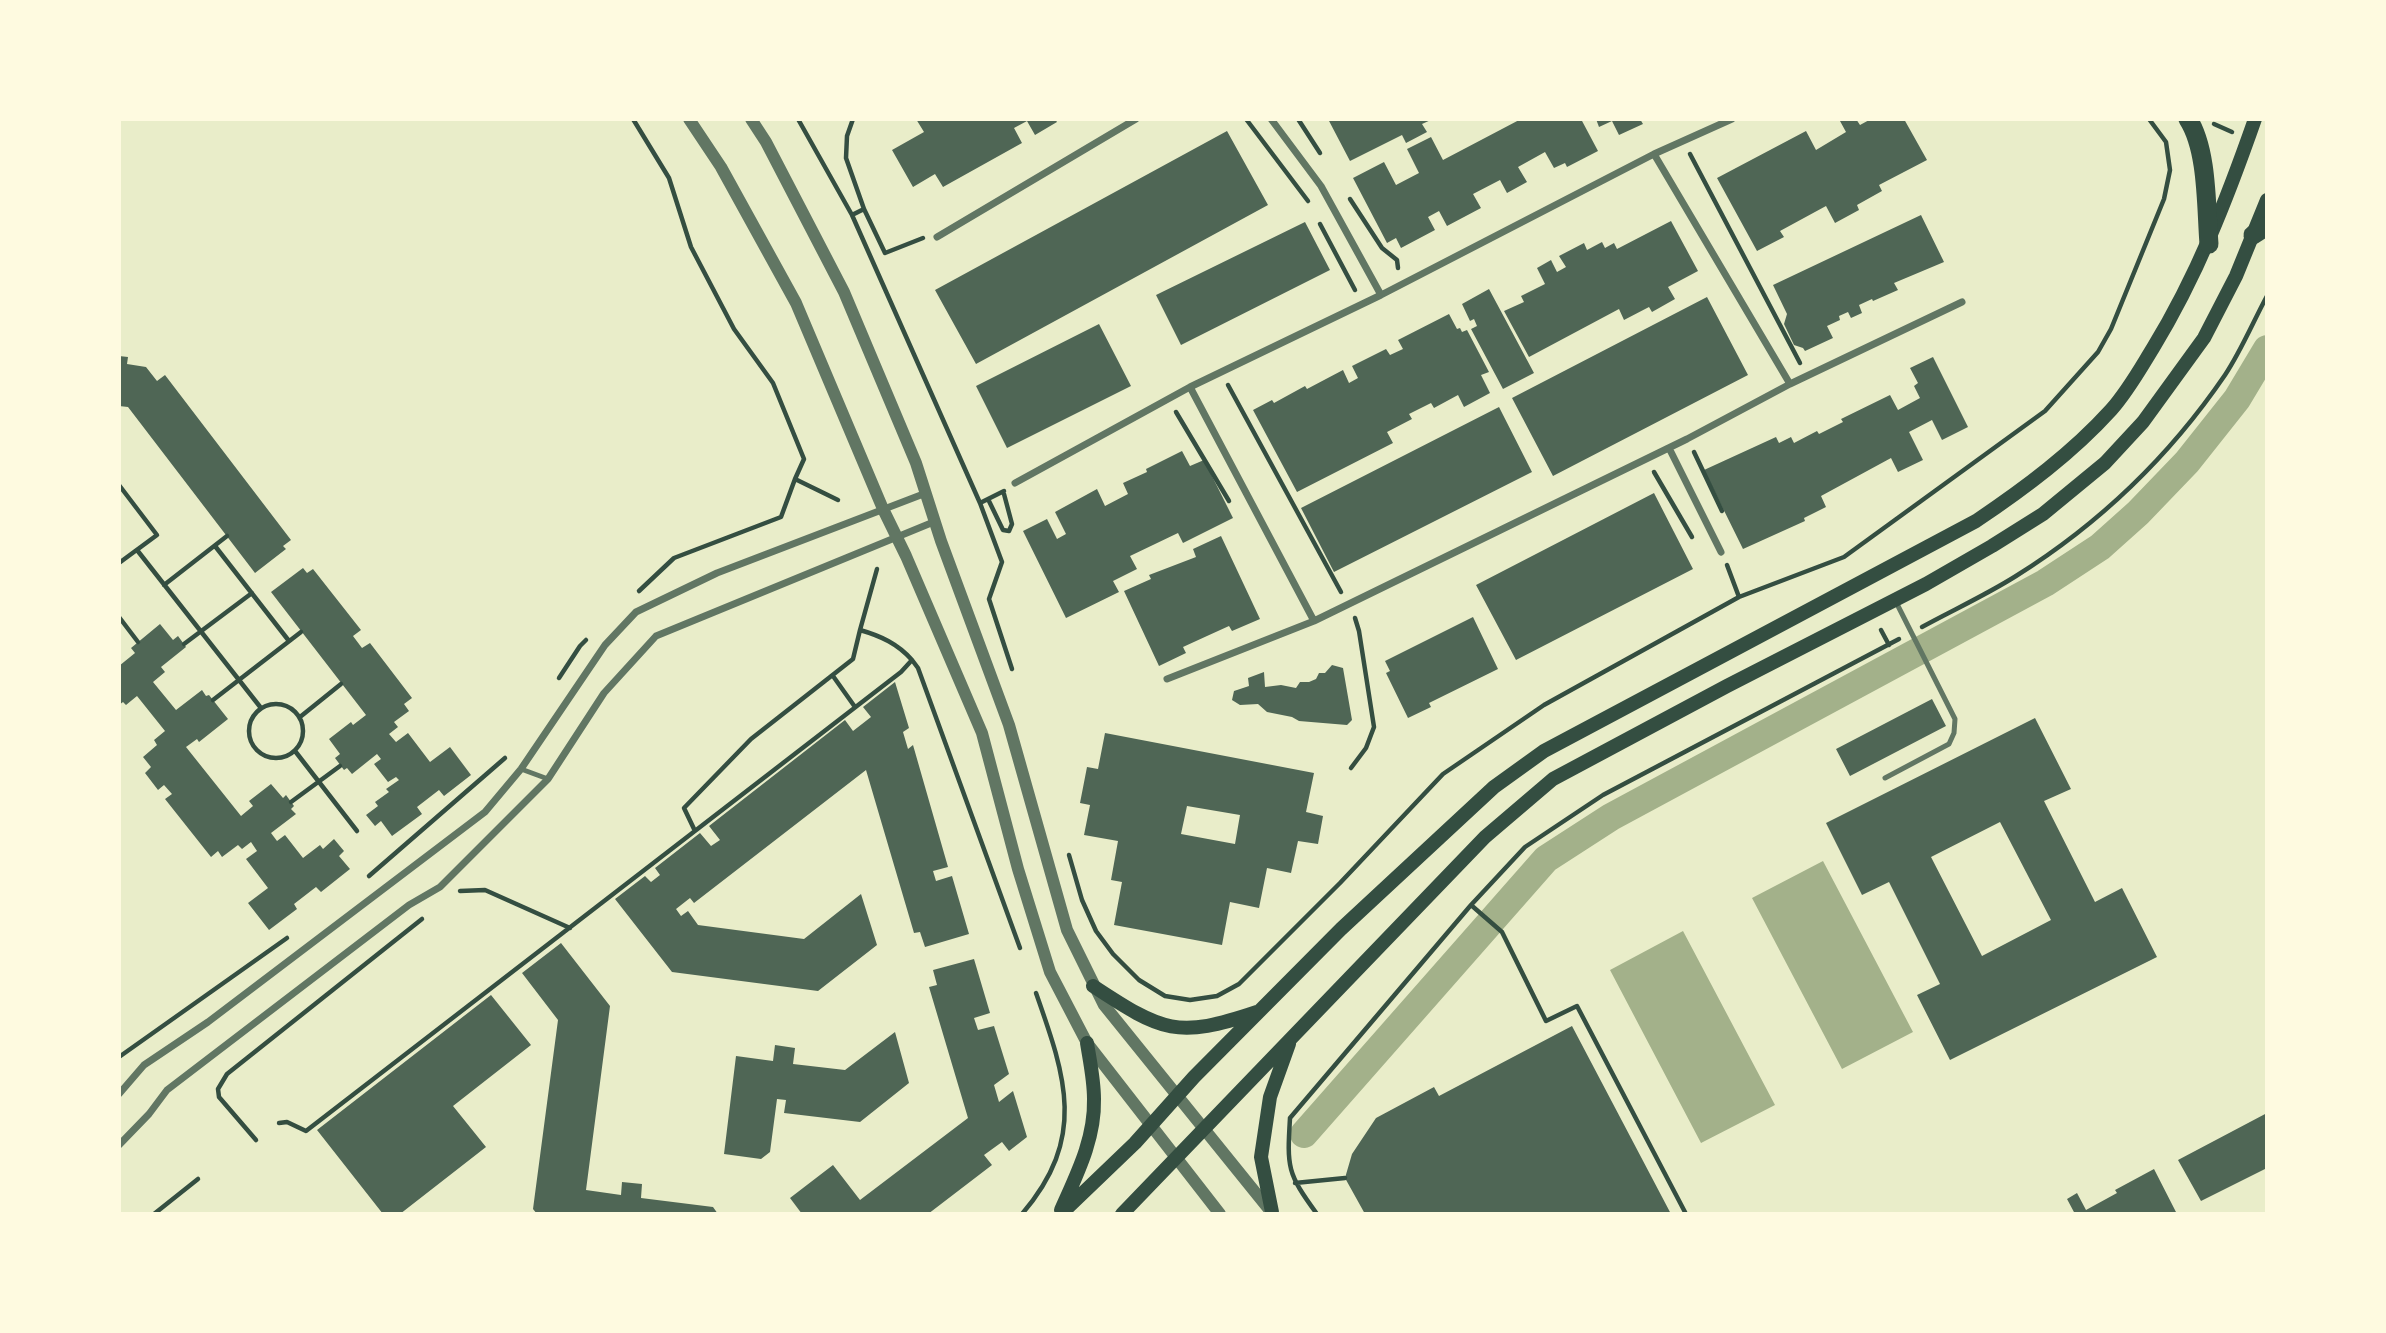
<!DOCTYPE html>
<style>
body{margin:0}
#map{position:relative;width:2386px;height:1333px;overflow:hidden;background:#e9edc9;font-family:"DM Sans",sans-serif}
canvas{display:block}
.frame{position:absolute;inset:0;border:121px solid #fefae0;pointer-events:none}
</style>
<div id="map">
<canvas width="2386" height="1333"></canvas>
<div class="frame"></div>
</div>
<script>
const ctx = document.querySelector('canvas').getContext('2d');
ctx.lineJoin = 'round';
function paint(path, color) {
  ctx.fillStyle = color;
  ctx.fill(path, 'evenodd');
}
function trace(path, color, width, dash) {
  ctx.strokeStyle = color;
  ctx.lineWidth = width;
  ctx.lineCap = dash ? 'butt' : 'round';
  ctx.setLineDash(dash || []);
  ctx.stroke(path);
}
const water = new Path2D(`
 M1823 861 1913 1032 1842 1069 1752 898Z
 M1683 931 1775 1105 1701 1143 1610 970Z`);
const canal = new Path2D(`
 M1304 1134 1546 859 1611 817 2045 583 2100 547 2138 513 2187 462 2237 399 2267 349`);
const building = new Path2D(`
 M916 119H1055L1057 122 1035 135 1027 121 1014 128 1022 143 943 187 935 174 913 187 892 150 924 132Z
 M1328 119H1433L1422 124 1427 132 1406 143 1402 135 1350 161Z
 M1521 119H1581L1598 151 1567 167 1565 163 1554 168 1545 152 1518 167 1527 182 1507 193 1500 180 1473 194 1481 208 1447 226 1439 211 1428 217 1435 230 1401 248 1396 238 1387 243 1353 178 1384 162 1396 185 1419 173 1407 149 1431 137 1443 160Z
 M1596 119H1640L1643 124 1619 135 1612 121 1599 127Z
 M1844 119H1856L1860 125 1871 119H1904L1927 160 1879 185 1882 191 1857 205 1859 210 1835 223 1826 206 1780 231 1784 237 1757 251 1717 178 1806 131 1816 150 1846 132 1840 121Z
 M1227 131 1268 205 976 364 935 290Z
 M1921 215 1944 262 1894 283 1898 290 1873 301 1872 299 1859 305 1862 313 1851 318 1848 312 1839 316 1840 320 1827 326 1833 338 1805 351 1803 348 1794 345 1784 324 1787 314 1773 285Z
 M1671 221 1698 271 1668 287 1675 299 1652 312 1649 307 1624 320 1619 309 1529 357 1504 311 1524 302 1521 296 1545 284 1537 268 1551 260 1557 272 1566 267 1559 256 1584 243 1587 250 1602 242 1605 248 1614 243 1617 249Z
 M1305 222 1330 270 1181 345 1156 295Z
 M1489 289 1534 373 1503 389 1471 329 1477 326 1474 319 1470 321 1462 304Z
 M1707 297 1748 375 1553 476 1512 398Z
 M1449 314 1457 329 1460 328 1462 332 1467 330 1489 372 1481 375 1490 393 1464 407 1458 395 1434 408 1431 403 1409 414 1412 419 1387 432 1393 443 1297 492 1253 410 1272 400 1274 403 1305 386 1307 389 1343 370 1349 383 1358 378 1352 366 1386 349 1390 355 1403 349 1398 340Z
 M1099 324 1131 386 1007 448 976 386Z
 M119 356 128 357 127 364 146 367 157 381 165 375 291 540 283 546 286 549 255 573 128 407 119 406Z
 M1933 357 1968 427 1942 440 1932 420 1909 432 1923 460 1898 472 1891 458 1821 496 1826 507 1804 518 1805 521 1743 549 1704 470 1776 437 1779 443 1791 437 1794 443 1817 431 1819 434 1843 422 1841 419 1890 395 1898 410 1920 398 1914 386 1918 383 1910 368Z
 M1499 407 1532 472 1334 572 1301 508Z
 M1182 451 1190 466 1204 460 1233 518 1183 543 1178 533 1130 556 1137 569 1113 581 1119 592 1066 618 1023 531 1047 519 1057 539 1066 534 1055 512 1097 489 1105 506 1128 494 1123 483 1147 472 1146 469Z
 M1654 493 1693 569 1516 660 1476 585Z
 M1221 536 1260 619 1232 631 1229 626 1207 636 1183 647 1186 653 1159 666 1124 591 1151 579 1149 575 1196 557 1193 549Z
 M303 568 307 573 313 569 361 630 353 636 362 648 370 643 412 698 404 704 409 711 394 722 398 727 389 734 396 742 408 733 430 762 450 747 471 775 444 796 439 790 417 807 422 814 392 836 381 821 375 826 366 815 378 806 375 802 389 792 386 789 399 780 396 777 388 782 374 764 381 759 377 754 352 774 347 768 344 770 335 758 340 754 329 739 351 722 353 725 366 715 271 592Z
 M1473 617 1498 669 1429 703 1431 707 1408 718 1386 673 1390 671 1385 661Z
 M160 624 173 640 178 636 186 647 161 667 165 672 153 682 176 710 202 690 206 696 209 695 228 719 199 742 197 739 186 747 241 816 253 806 249 801 271 784 283 798 286 795 294 806 291 809 296 814 271 833 277 841 285 835 303 858 320 845 323 849 334 839 344 851 339 856 350 869 321 892 316 887 294 904 297 909 269 930 248 903 268 888 246 859 257 851 251 842 242 849 238 845 222 857 218 851 211 857 165 799 172 794 164 785 158 790 145 773 151 767 143 757 157 745 154 740 165 731 137 696 126 705 123 702 119 705V666L135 653 131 648Z
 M1332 665 1343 668 1352 720 1347 725 1299 721 1292 717 1267 712 1258 704 1240 705 1232 700 1234 691 1249 686 1248 678 1264 672 1265 687 1281 685 1296 688 1300 682H1309L1316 679 1319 673H1325Z
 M895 682 909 728 903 732 908 749 913 745 948 867 933 871 936 881 952 876 969 934 925 947 920 932 914 933 866 770 694 903 690 898 676 909 681 916 688 911 698 925 804 939 861 894 877 945 818 991 672 972 615 899 645 876 651 882 660 875 655 868 700 833 711 846 720 840 709 826 845 720 853 731 871 717 863 707Z
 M1932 699 1946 726 1850 776 1836 749Z
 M2035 718 2071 789 2044 801 2095 902 2122 888 2157 957 1950 1060 1917 995 1940 984 1889 882 1862 895 1826 823ZM2000 822 2051 920 1982 956 1931 857Z
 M1105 733 1314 773 1306 812 1323 816 1318 844 1298 841 1291 873 1267 868 1259 908 1230 902 1222 945 1114 925 1122 882 1111 880 1118 841 1084 835 1090 805 1080 803 1087 767 1098 769ZM1187 806 1240 815 1235 844 1181 834Z
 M561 943 610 1006 586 1190 621 1195 622 1182 642 1184 641 1198 713 1207 718 1214H537L533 1209 558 1020 522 973Z
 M974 959 990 1013 974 1018 978 1030 994 1026 1009 1074 994 1085 999 1102 1013 1091 1027 1137 1009 1151 1002 1142 984 1155 992 1165 928 1214H802L790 1198 833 1165 860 1200 968 1118 929 987 937 985 933 970Z
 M491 995 531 1045 453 1106 486 1147 400 1214H383L317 1130Z
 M1572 1026 1671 1214H1365L1345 1178 1352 1154 1376 1118 1434 1087 1439 1096Z
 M895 1032 909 1083 860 1122 784 1113 786 1100 777 1099 770 1152 761 1159 724 1154 736 1056 773 1061 775 1045 795 1048 793 1064 845 1070Z
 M2267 1113V1168L2201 1201 2178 1160Z
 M2154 1169 2177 1214H2075L2067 1199 2077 1193 2086 1210 2117 1193 2115 1190Z`);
const path = new Path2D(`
 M633 119 669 178 691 247 734 329 773 383 804 459 795 479 781 517 674 558 639 591
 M798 119 852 215 980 503 1002 562 989 599 1012 669
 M853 119 847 136 846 158 864 209
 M1246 119 1308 201
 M1298 119 1320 153
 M2214 124 2232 132
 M1690 154 1800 363
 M1350 199 1382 248 1397 260 1398 268
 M852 215 864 209 885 253 923 238
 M1320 224 1355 290
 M1228 385 1341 592
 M1176 412 1229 501
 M1694 452 1722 511
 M1654 472 1692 537
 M795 479 838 500
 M119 485 157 535 119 563
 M988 499 1003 530 1009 531 1012 524 1004 494
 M980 503 1004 491
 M215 546 289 641
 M137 550 261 708
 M1727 565 1739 597
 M164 585 227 536
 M119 617 138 642
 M1922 627C1953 610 1986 595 2016 576 2099 524 2169 457 2225 375 2241 351 2253 322 2267 296
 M860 630 877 569
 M1881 630 1889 645
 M184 644 252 593
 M833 676 855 707
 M559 678 580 646 586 640
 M213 700 301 632
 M249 731a27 27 0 1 1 54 0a27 27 0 1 1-54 0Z
 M300 717 341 684
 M295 751 357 831
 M1351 768 1366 748 1374 727 1359 631 1355 618
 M291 802 340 766
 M695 831 684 808 751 739 853 659 860 630C881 636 898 644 912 660
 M1069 855 1082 900 1096 931 1113 954 1139 980 1165 996 1190 1000 1217 996 1239 984 1340 883 1443 774 1544 705 1739 597 1844 557 2045 411 2098 352 2111 329 2164 199 2170 170 2166 142 2149 119
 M369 876 505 758
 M460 891 485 890 570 928
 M1471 905 1502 932 1546 1021 1577 1006 1686 1214
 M119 1057 287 938
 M279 1123 287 1122 306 1131 901 672 912 660 918 668 1020 948
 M256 1140 219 1097 218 1089 227 1074 422 919
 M1295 1183 1345 1178
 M154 1214 198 1179
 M1022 1214C1087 1138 1066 1078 1036 993
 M1317 1214C1287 1173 1287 1168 1290 1118L1471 905 1525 847 1603 795 1899 639`);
const service = new Path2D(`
 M521 769 548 779
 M1885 778 1949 744 1954 733 1955 719 1895 600`);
const minor = new Path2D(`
 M1271 119 1321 186 1381 295
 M1654 154 1790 384
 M937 237 1136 119
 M1190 387 1314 621
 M1669 448 1721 552
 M1015 483 1190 387 1381 295 1654 154 1732 119
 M1167 679 1314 621 1687 439 1790 384 1962 302
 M119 1094 144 1065 208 1022 485 812 521 769 605 645 636 612 717 573 926 493
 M119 1145 149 1114 167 1090 409 905 440 887 548 779 604 693 656 636 936 521`);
const tertiary = new Path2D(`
 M689 119 721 167 796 303 883 509 906 556 982 733 1018 869 1050 972 1087 1043 1220 1214
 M751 119 766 142 844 292 916 463 941 541 1009 725 1067 930 1104 1005 1272 1213`);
const secondary = new Path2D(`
 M1093 986C1163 1032 1177 1039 1257 1012
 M1061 1210C1077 1174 1095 1139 1094 1099 1094 1080 1090 1062 1087 1043
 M1272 1212 1261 1157 1270 1097 1289 1044
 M1061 1214 1135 1143 1194 1077 1341 929 1494 787 1544 751 1976 521C2025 488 2072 453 2111 410 2128 391 2140 369 2153 348 2197 276 2227 199 2255 119
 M1122 1214 1485 837 1553 779 1727 686 1926 584 1992 546 2043 514 2105 463 2143 422 2204 338 2236 276 2267 200`);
const trunk = new Path2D(`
 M2188 119C2208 150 2206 207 2209 244
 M2253 235 2267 226`);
paint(water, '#a3b18a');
trace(canal, '#a3b18a', 28);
paint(building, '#4f6655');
trace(path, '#344e41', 4.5);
trace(service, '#617663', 5);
trace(minor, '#617663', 7);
trace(tertiary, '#617663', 12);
trace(secondary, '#344e41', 14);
trace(trunk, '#344e41', 19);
</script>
